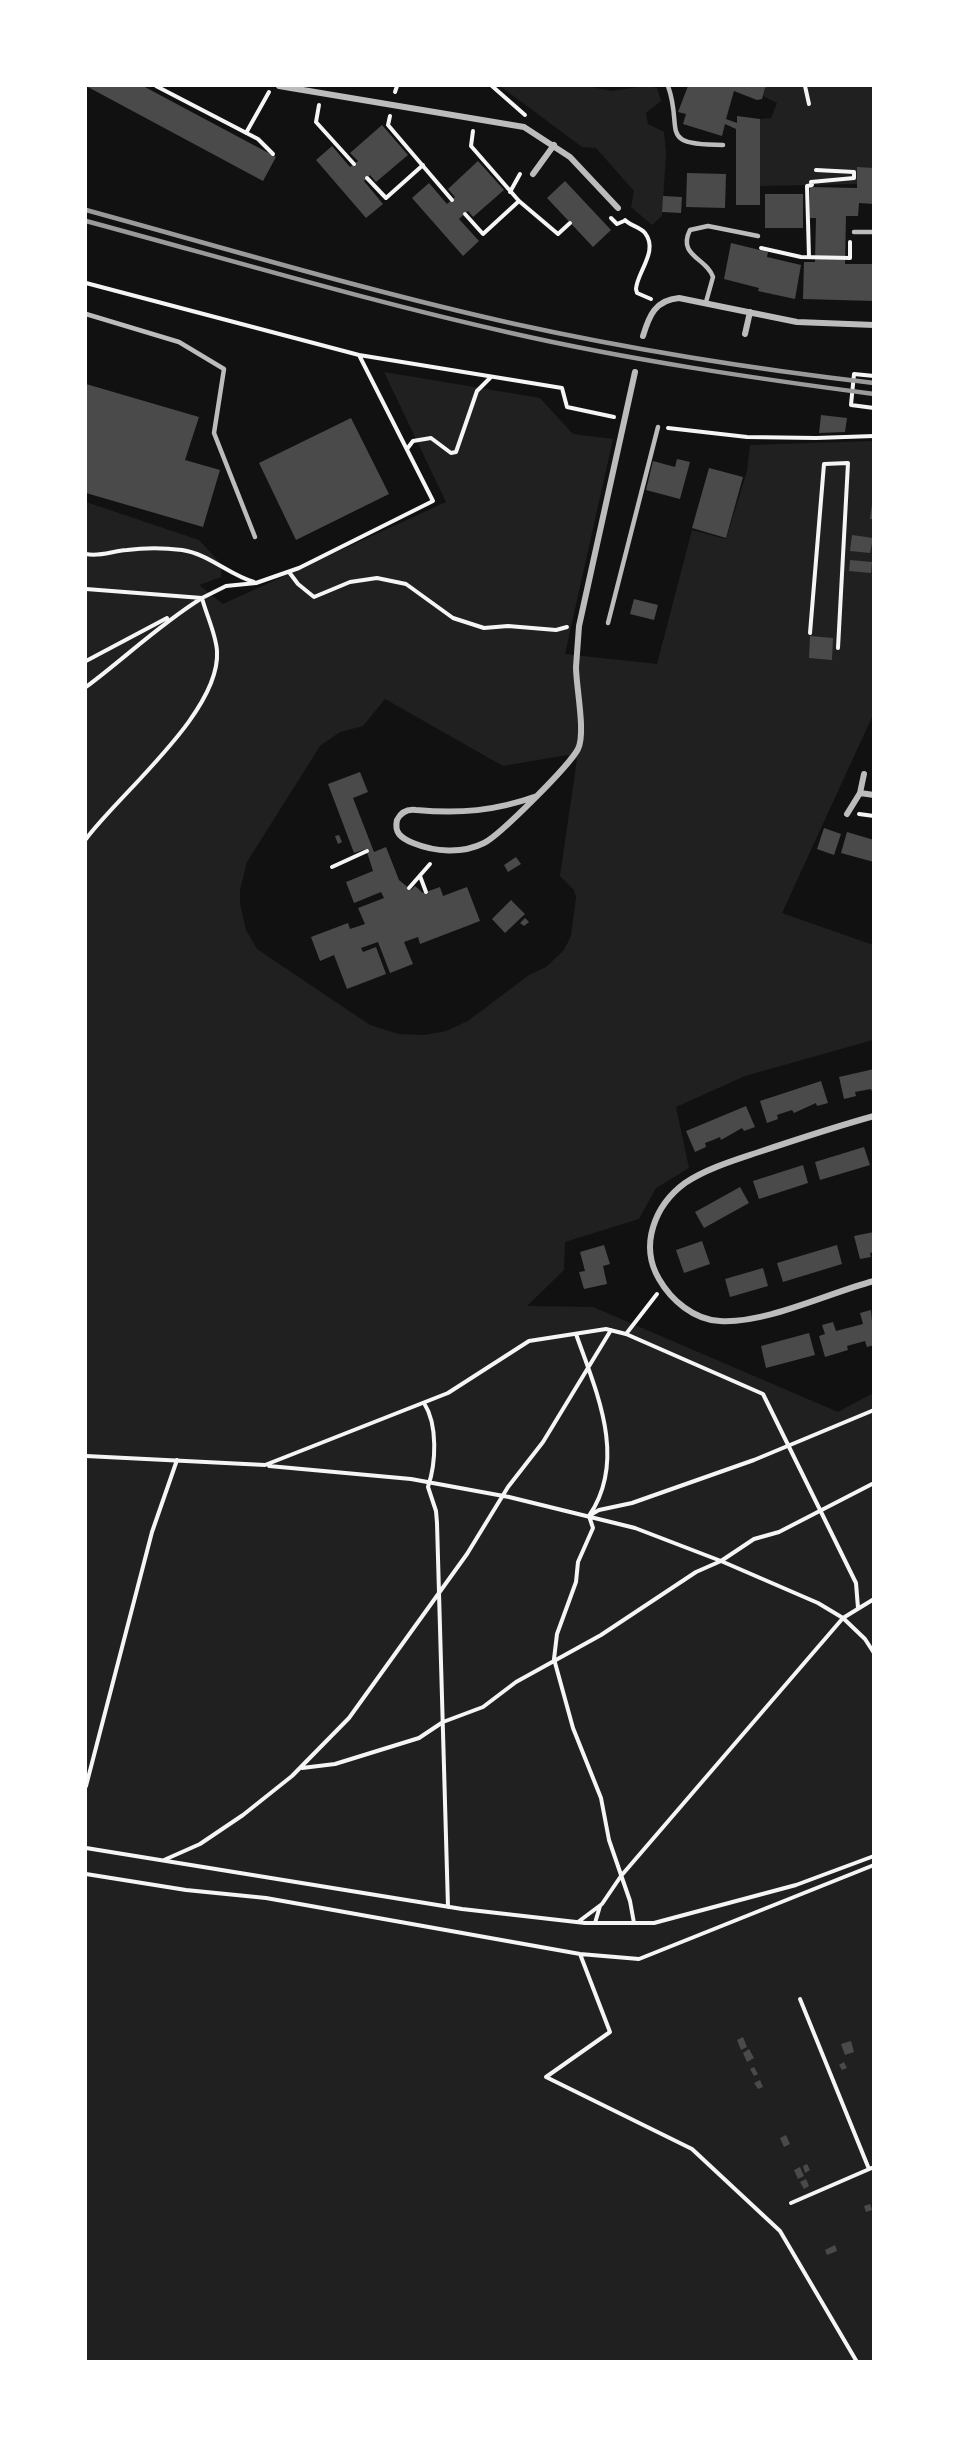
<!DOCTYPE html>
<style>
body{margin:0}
#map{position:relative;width:959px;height:2447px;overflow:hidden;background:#111;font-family:Raleway,sans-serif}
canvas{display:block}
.frame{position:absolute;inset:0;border:87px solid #fff;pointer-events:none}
</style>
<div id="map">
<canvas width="959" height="2447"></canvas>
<div class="frame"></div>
</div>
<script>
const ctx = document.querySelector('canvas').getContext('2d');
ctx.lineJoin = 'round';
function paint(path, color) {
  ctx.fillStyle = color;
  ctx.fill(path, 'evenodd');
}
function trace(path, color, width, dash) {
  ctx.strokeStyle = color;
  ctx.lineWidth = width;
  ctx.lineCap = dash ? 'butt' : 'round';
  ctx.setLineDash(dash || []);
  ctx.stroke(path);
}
const green = new Path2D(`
 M500 86H587L611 91 646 86 657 88 661 101 646 113 648 124 664 132 666 152 662 216 652 225 631 207 634 191 596 148 582 147Z
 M769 86H873V168H858L857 184 759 186 760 119 771 118 777 103 763 96 765 88Z
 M384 372 540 398 573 434 613 439 565 654 657 664 692 530 726 539 747 471 750 445 873 441V715L782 913 873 945V1040L745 1076 676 1107 689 1168 656 1188 639 1219 565 1242 564 1270 527 1306 593 1307 838 1412 873 1393V2361H86V502L199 540 222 565 221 577 199 585 223 604 446 502ZM385 699 503 766 567 755 577 759 560 876 574 890 576 897 571 936 564 950 546 967 529 975 468 1021 446 1031 425 1035 399 1034 370 1025 257 949 246 930 240 904V890L247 862 320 746 340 732 363 726Z`);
const building = new Path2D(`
 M86 86H143L276 157 263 181Z
 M688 86H769L765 88 762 99 757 100 734 91 726 119 737 123V116L760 119V205H736V129L725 124 722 136 683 124 686 114 678 112Z
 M382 125 408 155 376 182 370 175 364 181 383 204 366 218 316 160 332 146 350 167 358 161 350 153Z
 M478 161 504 190 473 217 468 211 459 219 479 241 463 256 412 198 429 183 447 204 455 197 448 189Z
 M857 167 874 168V204L859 203 858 216H846L845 264H874V301L803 299 804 262H815L816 218H810V187L857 188Z
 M687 173 726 174 725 208 686 207Z
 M565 181 611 230 593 247 547 198Z
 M765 194H803V228H765Z
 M663 196 682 197 681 213 662 212Z
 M731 243 768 252 767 257 801 265 795 299 758 291 759 288 724 279Z
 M86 384 199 417 185 460 220 470 203 527 86 493Z
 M821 415 847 418 845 432 819 433Z
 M351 418 389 494 296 540 259 463Z
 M677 459 690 462 680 499 646 490 653 461 675 467Z
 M709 468 743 477 726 538 692 528Z
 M872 504H874V519H870Z
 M852 535 873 538 870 553 850 551Z
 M850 560 872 562 871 573 849 571Z
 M634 599 658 605 654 620 630 614Z
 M810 636 833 638 832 660 809 658Z
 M360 772 368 792 353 798 374 852 386 847 399 880 411 890 415 886 423 893 440 887 443 896 467 887 480 921 420 944 418 937 404 942 413 964 390 973 378 942 361 948 363 952 376 947 386 974 347 989 334 955 320 961 311 937 348 923 350 929 365 924 358 908 384 898 381 892 354 903 346 882 373 871 366 849 354 853 328 784Z
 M824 828 841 834 834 855 817 849Z
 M847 832 874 840V862L841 853Z
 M339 835 342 842 338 844 335 836Z
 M516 857 521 864 508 872 504 865Z
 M511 900 525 914 505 933 492 919Z
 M525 918 529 922 524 926 520 923Z
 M874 1069V1097L871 1089 855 1092 856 1096 844 1099 839 1077Z
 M821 1081 828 1103 817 1106 816 1103 794 1113 792 1110 777 1115 778 1119 767 1123 760 1101Z
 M746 1106 755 1127 744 1131 742 1128 721 1140 720 1137 713 1140 705 1143 706 1147 695 1152 686 1131Z
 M864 1147 870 1165 820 1180 815 1162Z
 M803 1165 808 1183 759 1199 753 1181Z
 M740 1187 749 1203 704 1228 695 1212Z
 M874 1232V1252L870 1253 871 1257 860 1259 854 1236Z
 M702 1241 710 1264 684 1273 676 1250Z
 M604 1245 610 1264 603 1266 607 1284 584 1289 579 1272 585 1271 580 1252Z
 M837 1245 842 1264 783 1282 777 1263Z
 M763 1268 768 1286 730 1297 725 1279Z
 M871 1310 874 1345 867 1347 865 1341 847 1346 848 1350 825 1357 819 1336 825 1334 822 1325 833 1322 836 1331 863 1324 860 1313Z
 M809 1333 815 1355 766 1368 761 1346Z
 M743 2037 747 2047 741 2050 737 2040Z
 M851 2041 854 2052 845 2055 841 2044Z
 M749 2049 754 2058 747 2062 743 2053Z
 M844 2062 847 2068 842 2070 839 2065Z
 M754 2067 758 2074 754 2076 750 2069Z
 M760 2080 763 2087 758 2089 754 2083Z
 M786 2135 790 2144 784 2147 780 2138Z
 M807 2164 810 2170 805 2173 803 2166Z
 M800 2167 804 2176 798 2179 794 2170Z
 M806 2179 809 2186 804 2189 800 2182Z
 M870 2204 872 2210 866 2212 864 2206Z
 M835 2245 837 2251 827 2255 825 2250Z`);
const path = new Path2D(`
 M156 86 258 139 273 154
 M492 86 525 115
 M805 86 809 104
 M395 92 397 86
 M319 105 316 122 354 164
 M390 116 388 125 452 200
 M473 131 471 146 519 201 558 234 570 223
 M246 133 269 92
 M367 178 386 198 423 165
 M510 192 520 174
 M465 214 483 234 519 201
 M611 218 617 224 624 221
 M625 220C629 225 640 227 645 233 659 251 637 272 636 289L637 293 651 299
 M761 248 801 257 850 258V242
 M809 257 807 186 812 185 811 182 854 178V172L816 170
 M86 283 359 355 562 388 567 407 614 417
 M874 376 854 374 851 405 874 408
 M668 428 747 437 816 438 874 436
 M407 449 413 441 431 438 451 453 456 452 477 391 491 377
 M86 554C100 557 112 551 127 550 143 548 165 548 182 550 209 554 229 575 254 582
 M289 572 298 584 314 597 350 582 377 578 406 584 453 618 484 628 508 626 556 630 567 627
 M86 589 202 598 226 586 256 583 299 568 433 501 359 355
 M810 633 824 464 848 463 838 648
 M86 661 167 618
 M86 687C125 658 160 624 202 598 206 614 216 634 217 651 221 712 120 793 86 839
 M859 814 874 816
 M332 867 367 851
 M420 876 426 892
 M409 888 430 864
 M576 1334C596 1391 628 1459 589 1516L593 1528 578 1562 576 1582 557 1634 554 1659 573 1728 601 1798 609 1840 630 1901 634 1923
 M626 1334 657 1294
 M424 1403C438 1425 436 1463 428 1487L436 1511 437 1523 448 1907
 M86 1456 265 1465 448 1393 529 1341 606 1329 626 1334 763 1394 856 1583 858 1608
 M269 1466 411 1479 509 1497 635 1528 721 1561 818 1603 843 1618 865 1639 874 1653
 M592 1514 599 1510 632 1503 754 1460 874 1410
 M302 1768 335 1764 419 1738 443 1722 483 1707 516 1682 601 1635 696 1572 721 1561 754 1539 779 1532 874 1483
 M86 1786 152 1532 177 1460
 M86 1848 462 1909 585 1923H654L796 1885 874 1856
 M164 1860 200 1844 243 1815 292 1776 349 1718 467 1554 508 1487 543 1442 611 1330
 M86 1874 186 1890 266 1898 580 1954 639 1959 874 1865
 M578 1922 602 1904 621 1876 843 1618 874 1599
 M595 1923 600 1906
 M580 1954 610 2032 546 2077 692 2149 780 2231 857 2362
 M800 1999 869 2169
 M791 2203 874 2167`);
const service = new Path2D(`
 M668 86C684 131 656 145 723 145
 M854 232H874
 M706 302 713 277C707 258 677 256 690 230L708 226 758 236
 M86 314 179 342 224 369 214 433 255 537
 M608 623 658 427`);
const minor = new Path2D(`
 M279 86 524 127 570 157 618 208
 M533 174 554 145
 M745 334 750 312
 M643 336C649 316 655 300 679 298L797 322 874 325
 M860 793 874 795
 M537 796C495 811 460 814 416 810 408 809 401 812 397 820 394 833 401 838 413 843 435 852 462 854 484 843 500 835 569 766 578 749 586 733 576 687 576 667 577 653 578 640 579 626L635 372
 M847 814 860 793 864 774
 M874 1116C834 1127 795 1140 756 1153 732 1161 706 1169 685 1183 655 1205 639 1245 659 1279 671 1300 694 1320 720 1321 765 1324 828 1293 874 1281`);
const rail = new Path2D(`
 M86 210C228 249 371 292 515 324 634 350 753 369 874 383
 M86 221C227 259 368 301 511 333 630 360 752 378 874 394`);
paint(green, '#202020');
paint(building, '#4a4a4a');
trace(path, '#f5f5f5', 4);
trace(service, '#bcbcbc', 4.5);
trace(minor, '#bcbcbc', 6);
trace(rail, '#9a9a9a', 4.5);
</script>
